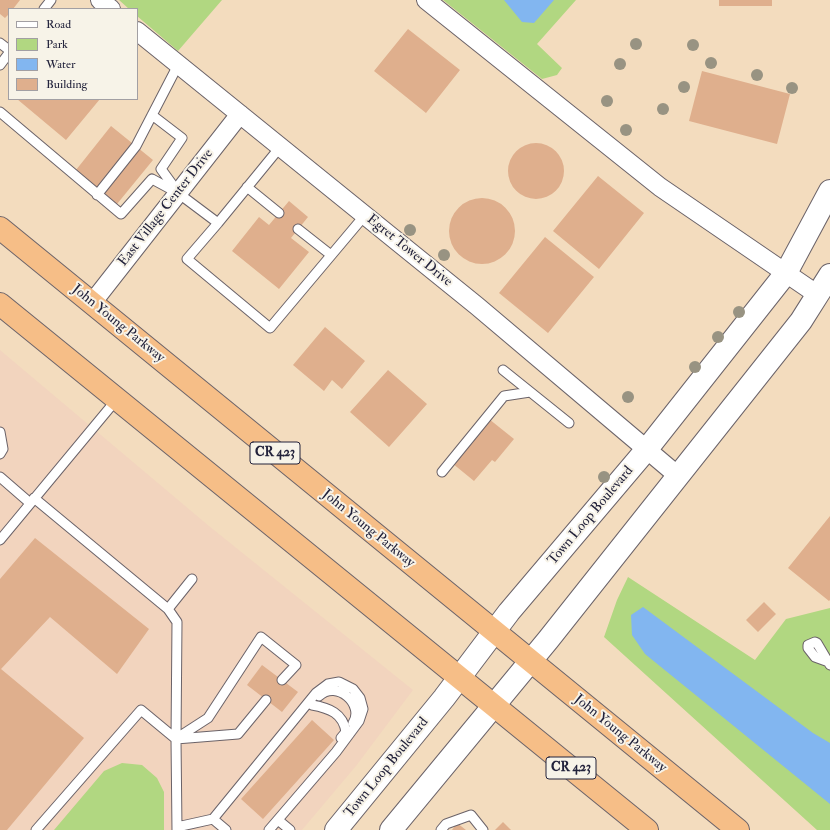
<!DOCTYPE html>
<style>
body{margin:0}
#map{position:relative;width:830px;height:830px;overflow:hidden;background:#f3dcbe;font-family:"IM FELL Double Pica",serif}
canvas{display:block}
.legend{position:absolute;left:8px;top:8px;width:130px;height:92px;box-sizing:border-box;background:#f7f3e8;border:1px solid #a29fa3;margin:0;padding:5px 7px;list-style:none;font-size:12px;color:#22223b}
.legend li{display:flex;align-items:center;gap:8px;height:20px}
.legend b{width:20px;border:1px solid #a29fa3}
</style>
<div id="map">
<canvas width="830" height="830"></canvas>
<ul class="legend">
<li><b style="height:5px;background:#fff"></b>Road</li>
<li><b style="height:11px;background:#b1d781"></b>Park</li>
<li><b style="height:11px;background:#82b6f0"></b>Water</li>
<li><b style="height:11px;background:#dfaf8d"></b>Building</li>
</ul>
</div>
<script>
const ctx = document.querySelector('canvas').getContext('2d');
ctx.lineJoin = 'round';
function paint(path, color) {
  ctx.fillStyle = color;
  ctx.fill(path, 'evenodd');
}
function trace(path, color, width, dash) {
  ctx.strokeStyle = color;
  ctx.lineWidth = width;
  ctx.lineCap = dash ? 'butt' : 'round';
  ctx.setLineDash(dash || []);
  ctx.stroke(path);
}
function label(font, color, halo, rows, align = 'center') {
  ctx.font = font + ' "IM FELL Double Pica",serif';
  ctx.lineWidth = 4;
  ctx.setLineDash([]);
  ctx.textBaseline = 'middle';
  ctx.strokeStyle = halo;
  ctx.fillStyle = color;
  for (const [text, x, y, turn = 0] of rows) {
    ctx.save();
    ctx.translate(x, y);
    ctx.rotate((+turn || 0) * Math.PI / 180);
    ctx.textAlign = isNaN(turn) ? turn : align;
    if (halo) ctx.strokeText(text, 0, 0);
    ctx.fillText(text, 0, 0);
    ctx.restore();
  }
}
const built = new Path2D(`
 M0 350 209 526 413 690 356 766 302 830H0Z`);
const green = new Path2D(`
 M119 0H222L178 51 137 16V9H129Z
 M443 0H576L537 44 562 68 557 75 542 79Z
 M628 577 755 660 786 619 830 608V830H817L604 637 617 600Z
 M122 763 142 765 157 778 164 792V830H54L104 771Z`);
const water = new Path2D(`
 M504 0H554L534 23 522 22Z
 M643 607 813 733 830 743V804L645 654 632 635 631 615Z`);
const building = new Path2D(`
 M0 0H20L13 9H9V14L5 18 0 14Z
 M719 0H772V6H719Z
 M408 29 460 70 426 113 374 71Z
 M702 71 790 94 777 144 689 121Z
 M17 99H100L66 140Z
 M111 126 153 160 117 204 76 170Z
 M508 171a28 28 0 1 1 56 0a28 28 0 1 1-56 0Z
 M598 176 644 213 599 269 553 231Z
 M449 231a33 33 0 1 1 66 0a33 33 0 1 1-66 0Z
 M289 201 308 217 291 238 309 252 279 289 232 251 259 217 269 225Z
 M545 237 594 277 548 333 499 293Z
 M325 327 365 361 342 389 332 380 324 391 293 365Z
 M388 370 427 404 389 447 350 412Z
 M489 419 514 439 495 462 492 460 474 481 452 463Z
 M830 516V600L829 601 788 568Z
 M35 538 149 629 117 674 50 617 1 669 84 738 7 830H0V579Z
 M764 602 776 614 758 632 746 620Z
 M262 665 298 692 282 712 247 685Z
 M312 720 334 740 263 819 241 799Z
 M503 822 511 830H495Z
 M457 823 466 830H452Z`);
const service = new Path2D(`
 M44 9 51 0
 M0 43 9 50
 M0 65 9 53
 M0 112 121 214 152 179 178 193 218 223 281 146
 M152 115 182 138 161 169 177 191
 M247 187 279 213
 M97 195 136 146 178 65
 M218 223 187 259 270 328 365 215
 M298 229 331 255
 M503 370 569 423
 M0 432 3 449 0 454
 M442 472 504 396 530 392
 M0 477 30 503
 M34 498 168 609 177 622 176 739 177 830
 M0 540 117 399
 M168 609 192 579
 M826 661 815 657 808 648V645L815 642 817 643 830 665
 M319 696C337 679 365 705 353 723
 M312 705C329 708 343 713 346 732L341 738
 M177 738 208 718 261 637 296 665 282 680
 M213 819 226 830
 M278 820 290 830
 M177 827 213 819 316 693 328 684 339 682 353 689 360 698 363 709 359 721 336 752 269 830
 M36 830 141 710 176 739 238 734 266 700
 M441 830 446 824 471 815 483 830`);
const minor = new Path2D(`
 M100 0 111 9
 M426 0 660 187 818 295
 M137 31 477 306 677 475
 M92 303 240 114`);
const tertiary = new Path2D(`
 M336 830 444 698 509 612 647 449 786 273 830 191
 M391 830 548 640 801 321 830 275`);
const trunk = new Path2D(`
 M0 228 738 830
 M0 304 647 830`);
const trees = [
 [636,44],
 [693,45],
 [711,63],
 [620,64],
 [757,75],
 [684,87],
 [792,88],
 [607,101],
 [663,109],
 [626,130],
 [410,230],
 [444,255],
 [739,312],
 [718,337],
 [695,367],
 [628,397],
 [604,477]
];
const shields = [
 [275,453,50],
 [571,768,50]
];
const shieldNames = [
 ["CR 423",275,453],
 ["CR 423",571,768]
];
const streetNames = [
 ["East Village Center Drive",166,208,-52],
 ["Egret Tower Drive",409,251,39],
 ["John Young Parkway",118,324,39],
 ["Town Loop Boulevard",591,516,-50],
 ["John Young Parkway",368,529,39],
 ["John Young Parkway",620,734,39],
 ["Town Loop Boulevard",387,768,-51]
];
paint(built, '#f2d4be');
paint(green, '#b1d781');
paint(water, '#82b6f0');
paint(building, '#dfaf8d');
trace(service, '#6b6369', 11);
trace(minor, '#6b6369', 20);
trace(tertiary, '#6b6369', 24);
trace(trunk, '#6b6369', 24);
trace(service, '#fff', 9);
trace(minor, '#fff', 18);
trace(tertiary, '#fff', 22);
trace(trunk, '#f6be87', 22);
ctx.fillStyle = '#989382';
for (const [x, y] of trees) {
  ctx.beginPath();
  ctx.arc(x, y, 6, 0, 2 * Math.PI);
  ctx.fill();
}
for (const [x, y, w] of shields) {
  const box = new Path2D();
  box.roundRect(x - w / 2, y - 11, w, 22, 3);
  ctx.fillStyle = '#f7f3e8';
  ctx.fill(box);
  trace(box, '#22223b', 1);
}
label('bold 13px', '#22223b', null, shieldNames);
label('14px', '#22223b', '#f7f3e8', streetNames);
</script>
